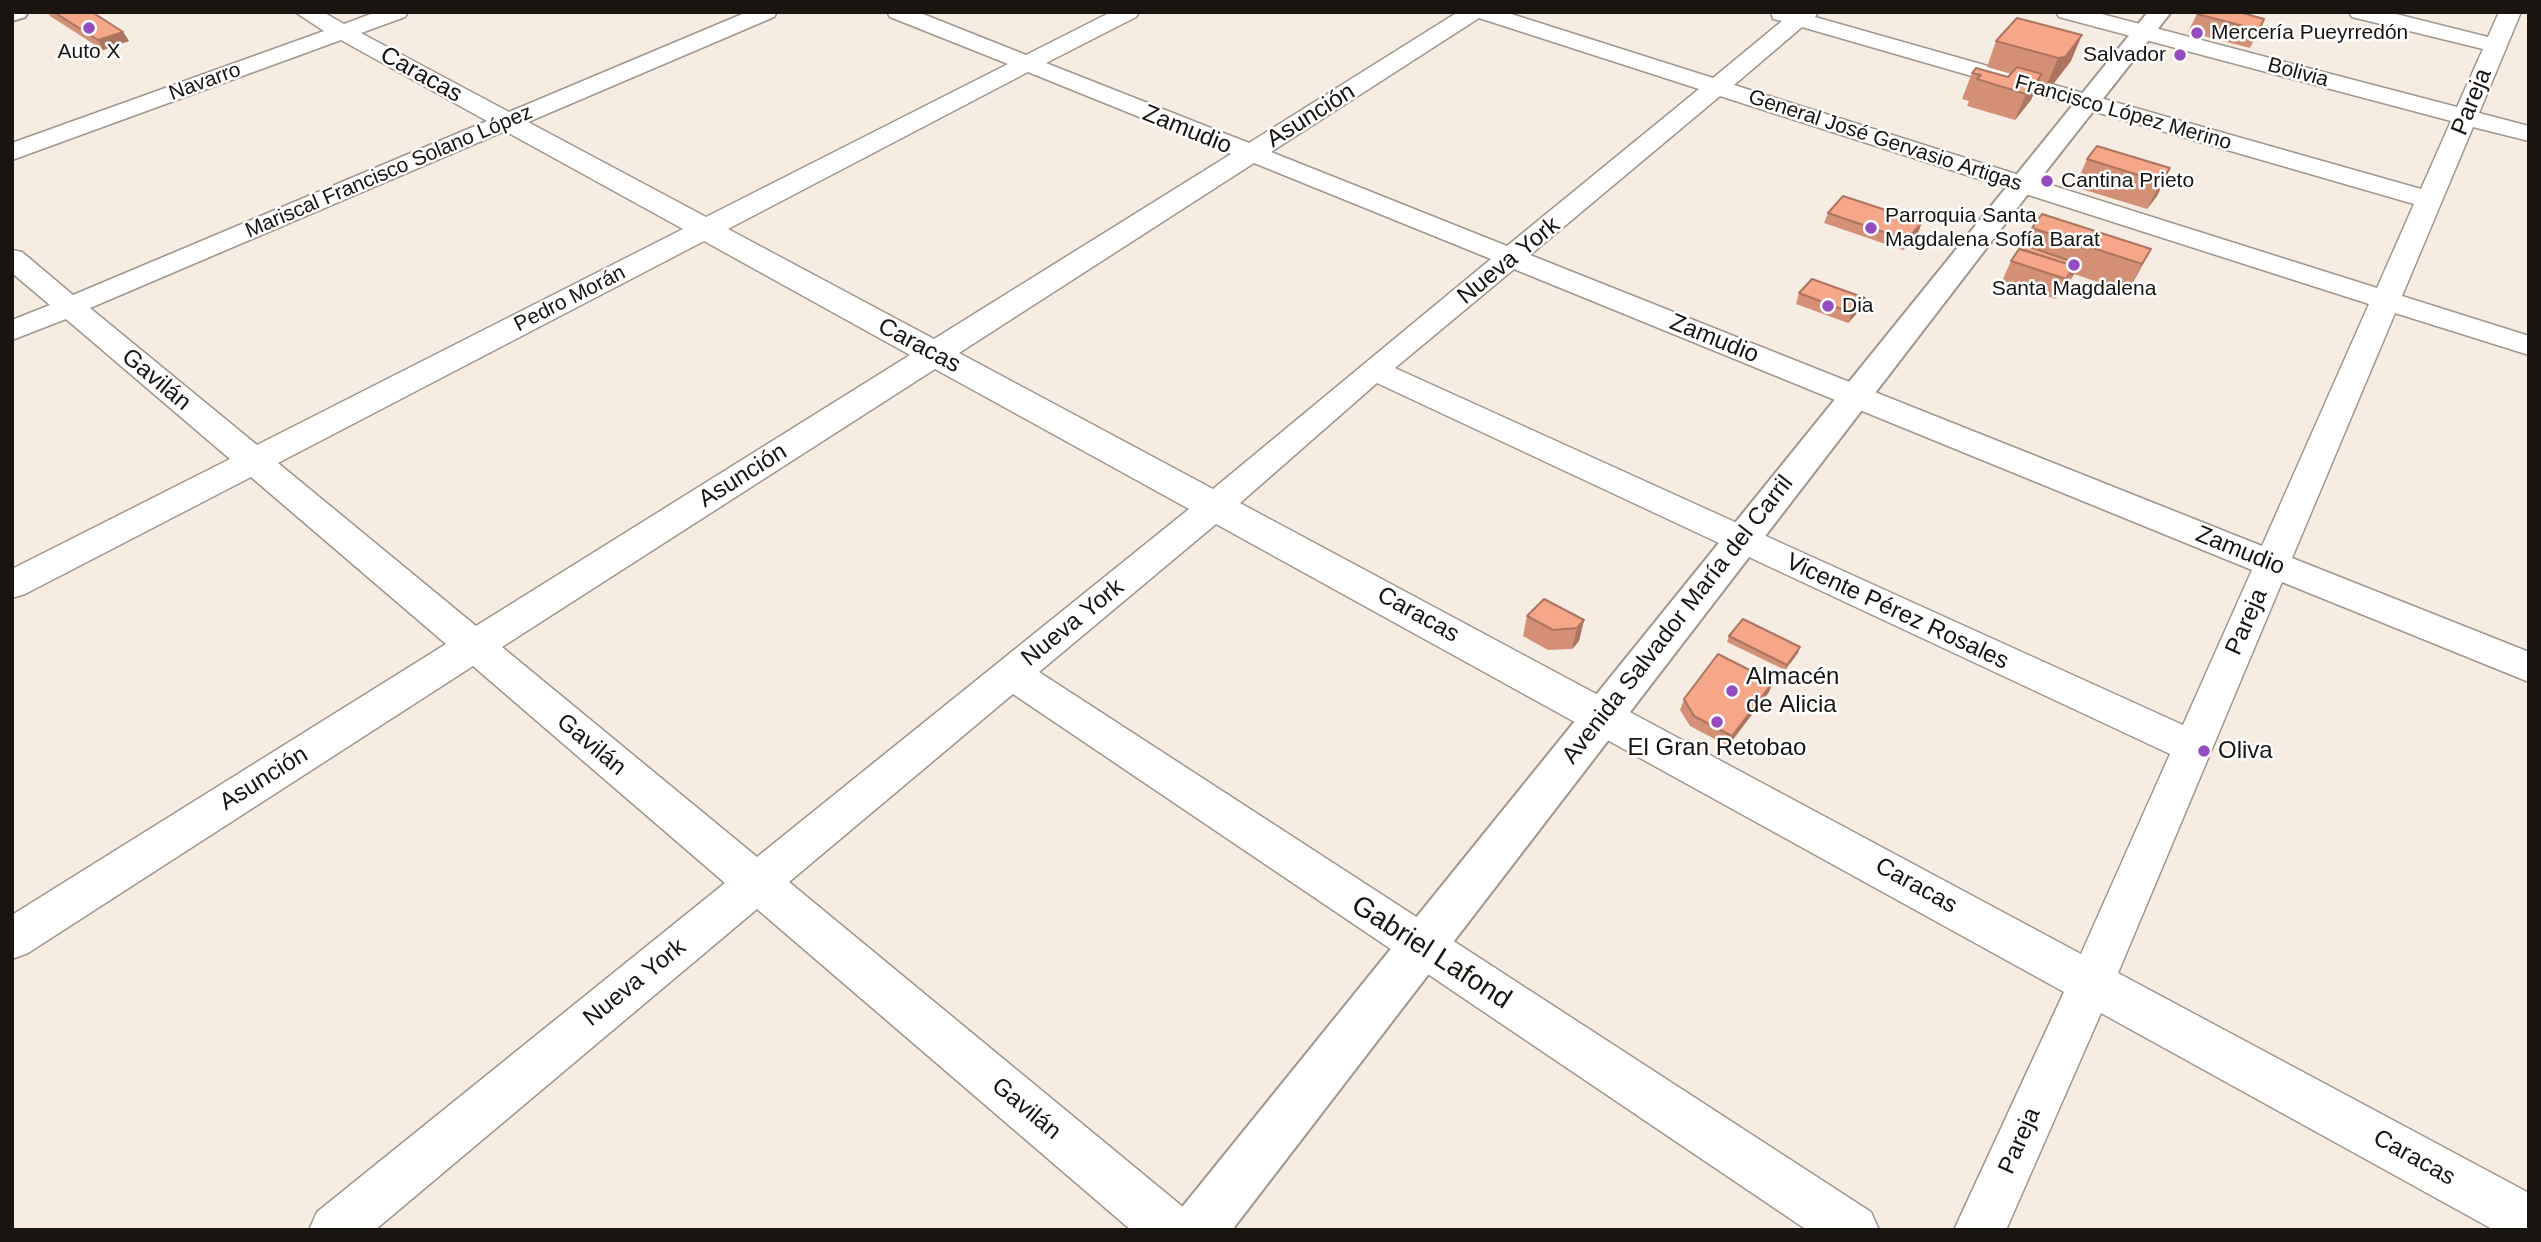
<!DOCTYPE html>
<meta charset="utf-8">
<style>
body{margin:0}
#map{position:relative;width:2541px;height:1242px;overflow:hidden;background:#f7ece2;font-family:Arial,sans-serif}
canvas{display:block}
.frame{position:absolute;inset:0;border:14px solid #181511;pointer-events:none}
</style>
<div id="map">
<canvas width="2541" height="1242"></canvas>
<div class="frame"></div>
</div>
<script>
const ctx = document.querySelector('canvas').getContext('2d');
ctx.lineJoin = 'round';
function trace(path, color, width, dash) {
  ctx.strokeStyle = color;
  ctx.lineWidth = width;
  ctx.lineCap = dash ? 'butt' : 'round';
  ctx.setLineDash(dash || []);
  ctx.stroke(path);
}
function paint(path, color) {
  ctx.fillStyle = color;
  ctx.fill(path, 'evenodd');
}
function label(font, color, halo, rows, align = 'center') {
  ctx.font = font + ' Arial,sans-serif';
  ctx.lineWidth = 5;
  ctx.setLineDash([]);
  ctx.textBaseline = 'middle';
  ctx.strokeStyle = halo;
  ctx.fillStyle = color;
  for (const [text, x, y, turn = 0] of rows) {
    ctx.save();
    ctx.translate(x, y);
    ctx.rotate((+turn || 0) * Math.PI / 180);
    ctx.textAlign = isNaN(turn) ? turn : align;
    if (halo) ctx.strokeText(text, 0, 0);
    ctx.fillText(text, 0, 0);
    ctx.restore();
  }
}
const minor = new Path2D(`
 M295 12H323L344 24 376 12H408L405 17 361 33 509 112 747 12H777L774 17 528 122 706 217 1008 64 890 17 887 12H918L1026 55 1111 12H1139L1136 17 1046 63 1249 143 1458 12H1505L1713 78 1782 21 1773 19 1771 12H1818L1815 17 2421 189 2451 121 2059 17 2056 12H2094L2457 107 2483 49 2352 17 2349 12H2388L2488 37 2499 12H2521L2479 113 2529 126V141L2473 127 2402 296 2529 336V355L2395 313 2292 558 2529 652V682L2282 582 2118 973 2529 1193V1230H2494L2101 1013 2006 1230H1954L2064 992 1216 524 1039 672 1871 1212 1879 1230H1807L1013 694 789 882 1189 1212 1197 1230H1131L757 909 375 1230H309L317 1212 725 883 473 666 28 953 12 959V915L446 644 251 477 25 594 12 598V569L230 459 66 319 12 340V320L50 305 12 273V250L22 252 73 295 487 121 341 40 12 160V143L324 31ZM1479 18 1699 89 1507 246 1271 152ZM1802 27 2414 204 2377 288 1734 85ZM1028 72 1231 154 934 339 728 229ZM1720 96 2369 304 2262 546 1530 255ZM505 131 683 229 257 445 90 308ZM1254 163 1491 259 1213 489 959 353ZM704 241 910 355 476 626 278 463ZM1514 269 2252 570 2183 725 1395 368ZM935 369 1189 509 757 857 502 647ZM1377 383 2170 754 2081 954 1240 503Z`);
const major = new Path2D(`
 M12 12H28L25 17 12 21Z
 M2148 12H2171L2021 203 1232 1230H1171L1179 1211Z`);
const wall = new Path2D(`
 M48 12H92L123 32 129 41 103 50 50 16Z
 M2198 12 2264 19 2250 48 2188 32Z
 M1996 41 2071 61 2054 83 2047 84 2039 82 2031 100 2015 120 1967 106 1969 101 1962 99 1972 73 2008 77 2011 74 1987 67Z
 M2087 159 2170 168 2157 196 2147 209 2075 187Z
 M1828 213 1922 222 1918 233 1903 250 1824 223Z
 M2032 228 2151 249 2127 292 2074 274 2067 285H2065L2056 299 2002 281 2011 261 2024 245Z
 M1799 293 1861 309 1848 323 1796 304Z
 M1527 616 1584 620 1579 641 1572 649 1548 650 1523 636Z
 M1729 636 1798 653 1785 670 1727 642Z
 M1773 682 1769 692 1728 746 1690 726 1680 710 1684 699Z`);
const shadedWall = new Path2D(`
 M123 32 129 41 103 50 98 40Z
 M2082 35 2071 61 2054 83 2047 84 2058 58Z
 M2042 74 2031 100 2015 120 2026 94Z
 M2170 168 2157 196 2147 209 2161 182Z
 M1922 222 1918 233 1903 250 1907 240Z
 M2151 249 2136 277 2127 292 2142 264Z
 M2079 264 2074 274 2067 285 2072 275Z
 M2074 266 2064 286 2056 299 2066 279Z
 M1865 298 1861 309 1848 323 1852 313Z
 M1584 620 1579 641 1572 649 1577 628Z
 M1800 647 1798 653 1785 670 1787 665Z
 M1773 682 1769 692 1728 746 1732 736Z`);
const building = new Path2D(`
 M54 12H92L123 32 98 40Z
 M2198 12H2239L2264 19 2259 30 2197 14Z
 M2017 18 2082 35 2065 57 2058 58 1996 41Z
 M2017 67 2042 74 2026 94 1977 79 1981 75 1972 73 1976 68 2008 77Z
 M2097 146 2170 168 2161 182 2087 159Z
 M1843 196 1922 222 1907 240 1828 213Z
 M2042 214 2151 249 2142 264 2032 228Z
 M2024 245 2079 264 2072 275 2070 274 2074 266 2021 249Z
 M2019 249 2074 266 2066 279 2011 261Z
 M1812 279 1865 298 1852 313 1799 293Z
 M1544 599 1584 620 1577 628 1553 630 1527 616Z
 M1743 619 1800 647 1787 665 1729 636Z
 M1718 654 1773 682 1732 736 1694 716 1684 699Z`);
const markers = [
 [89,28,7,"#954cbf"],
 [2197,33,7,"#954cbf"],
 [2180,55,7,"#954cbf"],
 [2047,181,7,"#954cbf"],
 [1871,228,7,"#954cbf"],
 [2074,265,7,"#954cbf"],
 [1828,306,7,"#954cbf"],
 [1732,691,7,"#954cbf"],
 [1717,722,7,"#954cbf"],
 [2204,751,7,"#954cbf"]
];
const farPoinames = [
 ["Mercería Pueyrredón",2211,33],
 ["Auto X",89,52,"center"],
 ["Salvador",2166,55,"right"],
 ["Cantina Prieto",2061,181],
 ["Parroquia Santa",1885,216],
 ["Magdalena Sofía Barat",1885,240],
 ["Santa Magdalena",2074,289,"center"],
 ["Dia",1842,306]
];
const farStreetnames = [
 ["Bolivia",2298,73,15],
 ["Navarro",205,82,-20],
 ["Francisco López Merino",2123,113,16],
 ["General José Gervasio Artigas",1885,141,18],
 ["Mariscal Francisco Solano López",389,172,-23],
 ["Pedro Morán",570,299,-27]
];
const streetNames = [
 ["Caracas",421,75,29],
 ["Pareja",2472,102,-68],
 ["Asunción",1311,116,-32],
 ["Zamudio",1187,130,22],
 ["Nueva York",1509,261,-39],
 ["Zamudio",1714,339,22],
 ["Caracas",919,346,28],
 ["Gavilán",156,380,40],
 ["Asunción",743,476,-32],
 ["Zamudio",2240,551,22],
 ["Vicente Pérez Rosales",1897,612,25],
 ["Caracas",1418,615,29],
 ["Avenida Salvador María del Carril",1678,620,-52],
 ["Pareja",2247,622,-66],
 ["Nueva York",1073,623,-39],
 ["Gavilán",591,745,40],
 ["Asunción",264,779,-32],
 ["Caracas",1916,886,29],
 ["Nueva York",635,983,-39],
 ["Gavilán",1026,1109,40],
 ["Pareja",2020,1141,-66],
 ["Caracas",2414,1158,29]
];
const poiNames = [
 ["Almacén",1746,677],
 ["de Alicia",1746,705],
 ["El Gran Retobao",1717,748,"center"],
 ["Oliva",2218,751]
];
const nearStreetnames = [
 ["Gabriel Lafond",1431,953,33]
];
trace(minor, '#a0968d', 3);
trace(major, '#a0968d', 4);
paint(minor, '#fff');
paint(major, '#fff');
paint(wall, '#d49076');
paint(shadedWall, '#ad7560');
paint(building, '#f7a789');
trace(building, '#ad7560', 2);
for (const [x, y, r, color] of markers) {
  const dot = new Path2D();
  dot.arc(x, y, r, 0, 2 * Math.PI);
  ctx.fillStyle = color;
  ctx.fill(dot);
  trace(dot, '#fff', 2.5);
}
label('21px', '#181511', '#fff', farPoinames, 'left');
label('21px', '#181511', '#fff', farStreetnames);
label('24px', '#181511', '#fff', streetNames);
label('24px', '#181511', '#fff', poiNames, 'left');
label('28px', '#181511', '#fff', nearStreetnames);
</script>
